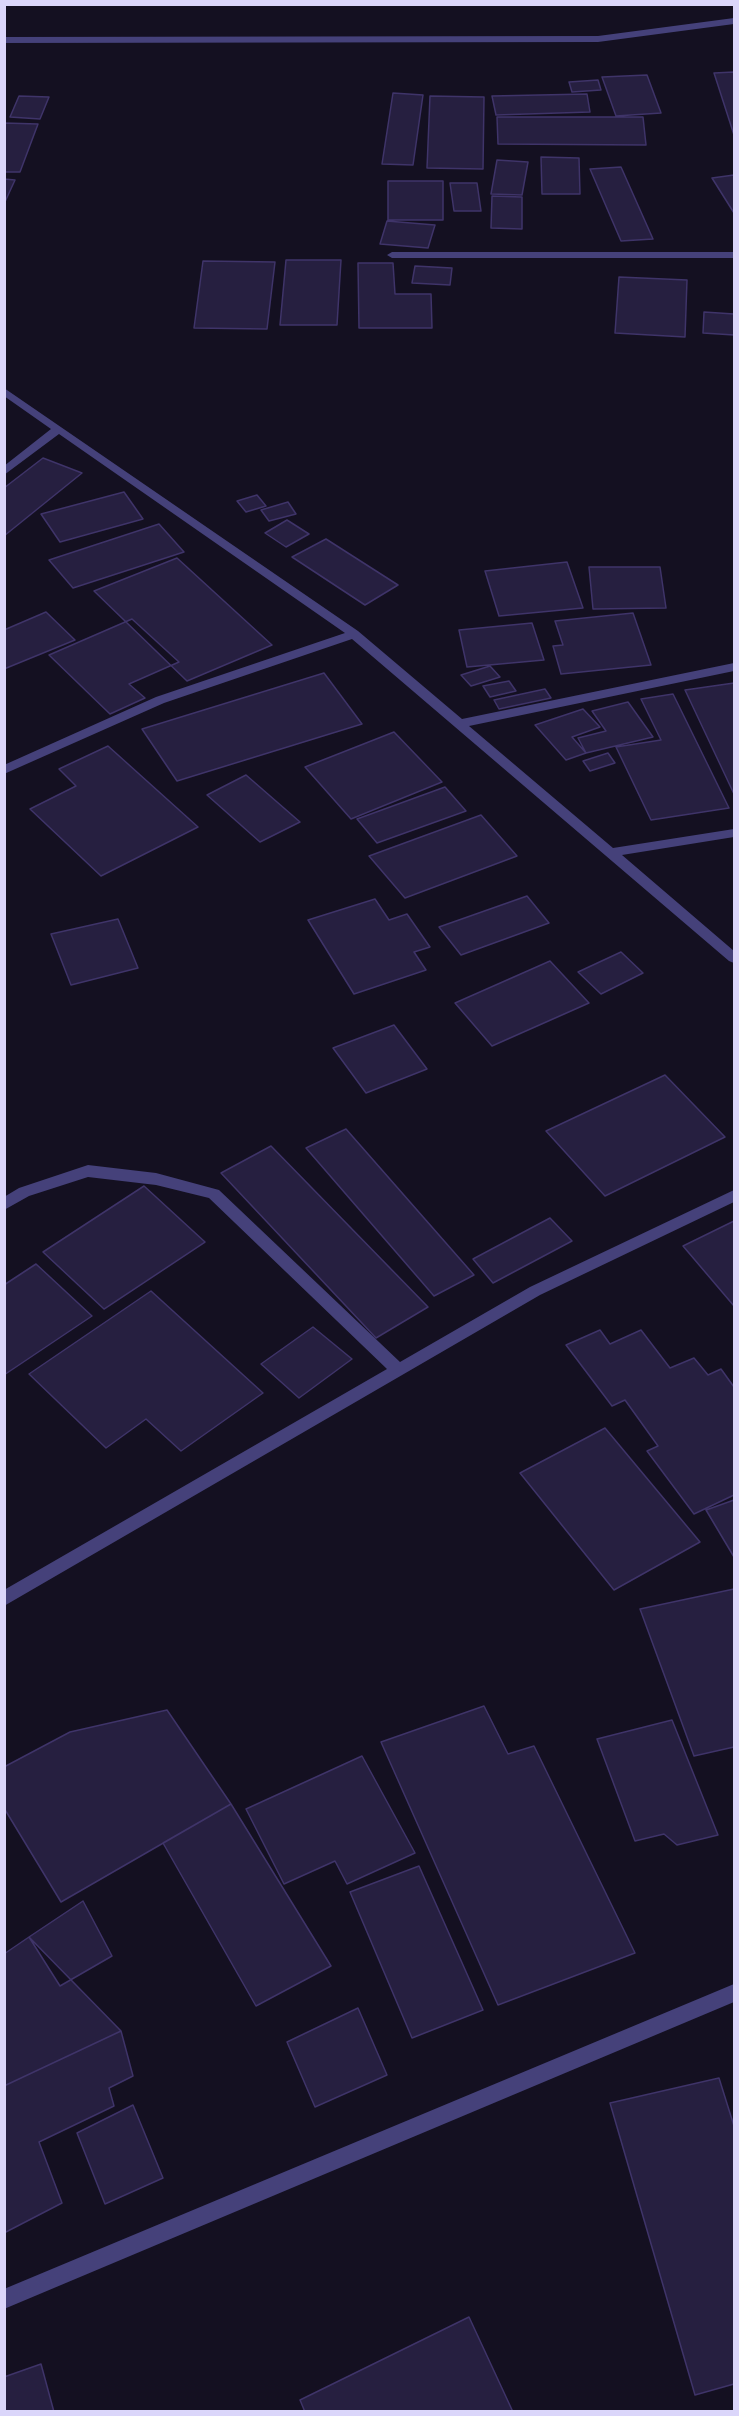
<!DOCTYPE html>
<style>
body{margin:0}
#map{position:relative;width:739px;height:2416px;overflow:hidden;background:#141021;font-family:"Roboto Condensed",sans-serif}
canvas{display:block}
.frame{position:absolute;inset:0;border:6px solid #dbd6fa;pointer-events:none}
</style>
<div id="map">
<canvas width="739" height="2416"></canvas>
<div class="frame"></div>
</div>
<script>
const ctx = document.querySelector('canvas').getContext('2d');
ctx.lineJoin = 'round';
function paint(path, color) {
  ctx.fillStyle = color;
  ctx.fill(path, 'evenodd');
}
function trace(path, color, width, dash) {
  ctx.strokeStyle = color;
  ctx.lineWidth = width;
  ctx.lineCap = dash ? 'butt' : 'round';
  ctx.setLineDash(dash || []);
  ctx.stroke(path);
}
const building = new Path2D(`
 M734 72V135L714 73Z
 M647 75 661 113 616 116 602 77Z
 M598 80 601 90 572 92 569 82Z
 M393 93 423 95 413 165 382 164Z
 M587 94 590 112 496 115 492 96Z
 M19 96 49 97 40 119 10 117Z
 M430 96 484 97 483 169 427 168Z
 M497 117H643L646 145 498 144Z
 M4 123 38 124 20 172H4Z
 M541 157 579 158 580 194H542Z
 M497 160 528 162 522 195 491 194Z
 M621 167 653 239 621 241 590 169Z
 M734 175V213L712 178Z
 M4 179 15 180 4 204Z
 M388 181H443V220H388Z
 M450 183H477L481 211H454Z
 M492 196 522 197V229L491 228Z
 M387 221 435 225 428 248 380 244Z
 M286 260H341L337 325H280Z
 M203 261 275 262 267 329 194 328Z
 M358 263H393L395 294H431L432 328H359Z
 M415 266 452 268 450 285 412 283Z
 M619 277 687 280 685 337 615 333Z
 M704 312 734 314V335L703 333Z
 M43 458 82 473 4 536V488Z
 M124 492 143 519 60 542 41 514Z
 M257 495 266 506 246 512 237 501Z
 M288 502 296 514 269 521 261 510Z
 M287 520 309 534 286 547 265 533Z
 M159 524 184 552 73 588 49 560Z
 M326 539 398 585 365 605 292 557Z
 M177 558 272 645 187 681 94 591Z
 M567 562 583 608 499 616 485 571Z
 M589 567H660L666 608 593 609Z
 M46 612 75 640 4 669V630Z
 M633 613 651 665 561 674 553 646 563 645 555 621Z
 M132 619 179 662 129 684 145 698 110 714 49 655Z
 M532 623 544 660 467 667 459 630Z
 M490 666 500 677 471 686 461 675Z
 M324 673 362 724 177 781 142 729Z
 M509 681 516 691 490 697 483 686Z
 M734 683V794L685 690Z
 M545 689 551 698 499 709 494 700Z
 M673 694 729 808 651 820 616 747 661 740 641 699Z
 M628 702 653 737 586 753 578 738 606 731 592 711Z
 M583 709 600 727 572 737 586 753 566 760 535 725Z
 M394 732 442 782 351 819 305 767Z
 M108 746 198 827 101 876 30 809 76 786 59 769Z
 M608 753 615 763 590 771 583 761Z
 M246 775 300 822 260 842 207 795Z
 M445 787 466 811 377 843 357 819Z
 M481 815 517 856 405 898 369 856Z
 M527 896 549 923 461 955 439 927Z
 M375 899 389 920 407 914 430 947 414 952 426 970 354 994 308 920Z
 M118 919 138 968 71 985 51 934Z
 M621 952 643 973 601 994 578 972Z
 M550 961 589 1003 492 1046 455 1003Z
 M394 1025 427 1069 366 1093 333 1048Z
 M665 1075 725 1137 605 1196 546 1131Z
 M346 1129 474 1275 434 1296 306 1148Z
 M271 1146 428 1307 376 1338 221 1173Z
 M144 1186 205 1242 104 1309 43 1252Z
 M550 1218 572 1241 493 1283 473 1259Z
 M734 1221V1306L683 1246Z
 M36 1264 92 1316 4 1375V1285Z
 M151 1291 263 1393 181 1451 146 1419 106 1448 29 1374Z
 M313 1327 352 1359 299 1398 261 1364Z
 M600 1330 610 1344 641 1330 670 1368 694 1358 708 1375 721 1369 734 1387V1495L694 1514 647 1451 658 1446 625 1400 612 1406 566 1345Z
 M605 1428 700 1542 614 1590 520 1473Z
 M734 1500V1557L706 1510Z
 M734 1589V1747L694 1756 640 1609Z
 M484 1706 508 1754 534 1746 635 1953 498 2005 381 1742Z
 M167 1710 231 1804 61 1902 4 1808V1767L70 1732Z
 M672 1720 718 1835 677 1845 664 1834 635 1841 597 1739Z
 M362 1756 415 1853 347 1884 335 1861 284 1884 246 1809Z
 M231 1804 331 1966 256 2006 163 1843Z
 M419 1866 483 2010 412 2038 350 1892Z
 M83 1901 112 1956 60 1986 29 1937Z
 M29 1937 121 2031 4 2086V1954Z
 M358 2008 387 2075 315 2107 287 2042Z
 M121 2031 133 2076 109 2088 114 2106 39 2142 62 2203 4 2233V2086Z
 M719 2078 734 2126V2384L695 2395 610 2103Z
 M133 2105 163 2178 105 2204 77 2133Z
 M469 2317 513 2412H305L300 2400Z
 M41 2364 54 2412H4V2377Z`);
const street = new Path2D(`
 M734 18V24L598 42 4 43V37L598 36Z
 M734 252V258H392L387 255 392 252Z
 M4 388 358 631 462 719 734 663V671L469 726 613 848 734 829V837L622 855 734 951V963L729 961 352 639 164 703 4 774V765L156 697 345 633 59 434 4 475V466L51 429 4 396Z
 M88 1165 156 1173 219 1190 400 1362 530 1287 734 1190V1202L540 1295 4 1606V1590L387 1369 209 1198 156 1185 88 1177 29 1196 4 1210V1197L19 1188Z
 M734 1984V2002L4 2309V2289Z`);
paint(building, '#261f40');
trace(building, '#3f3469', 1.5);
paint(street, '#45417a');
</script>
